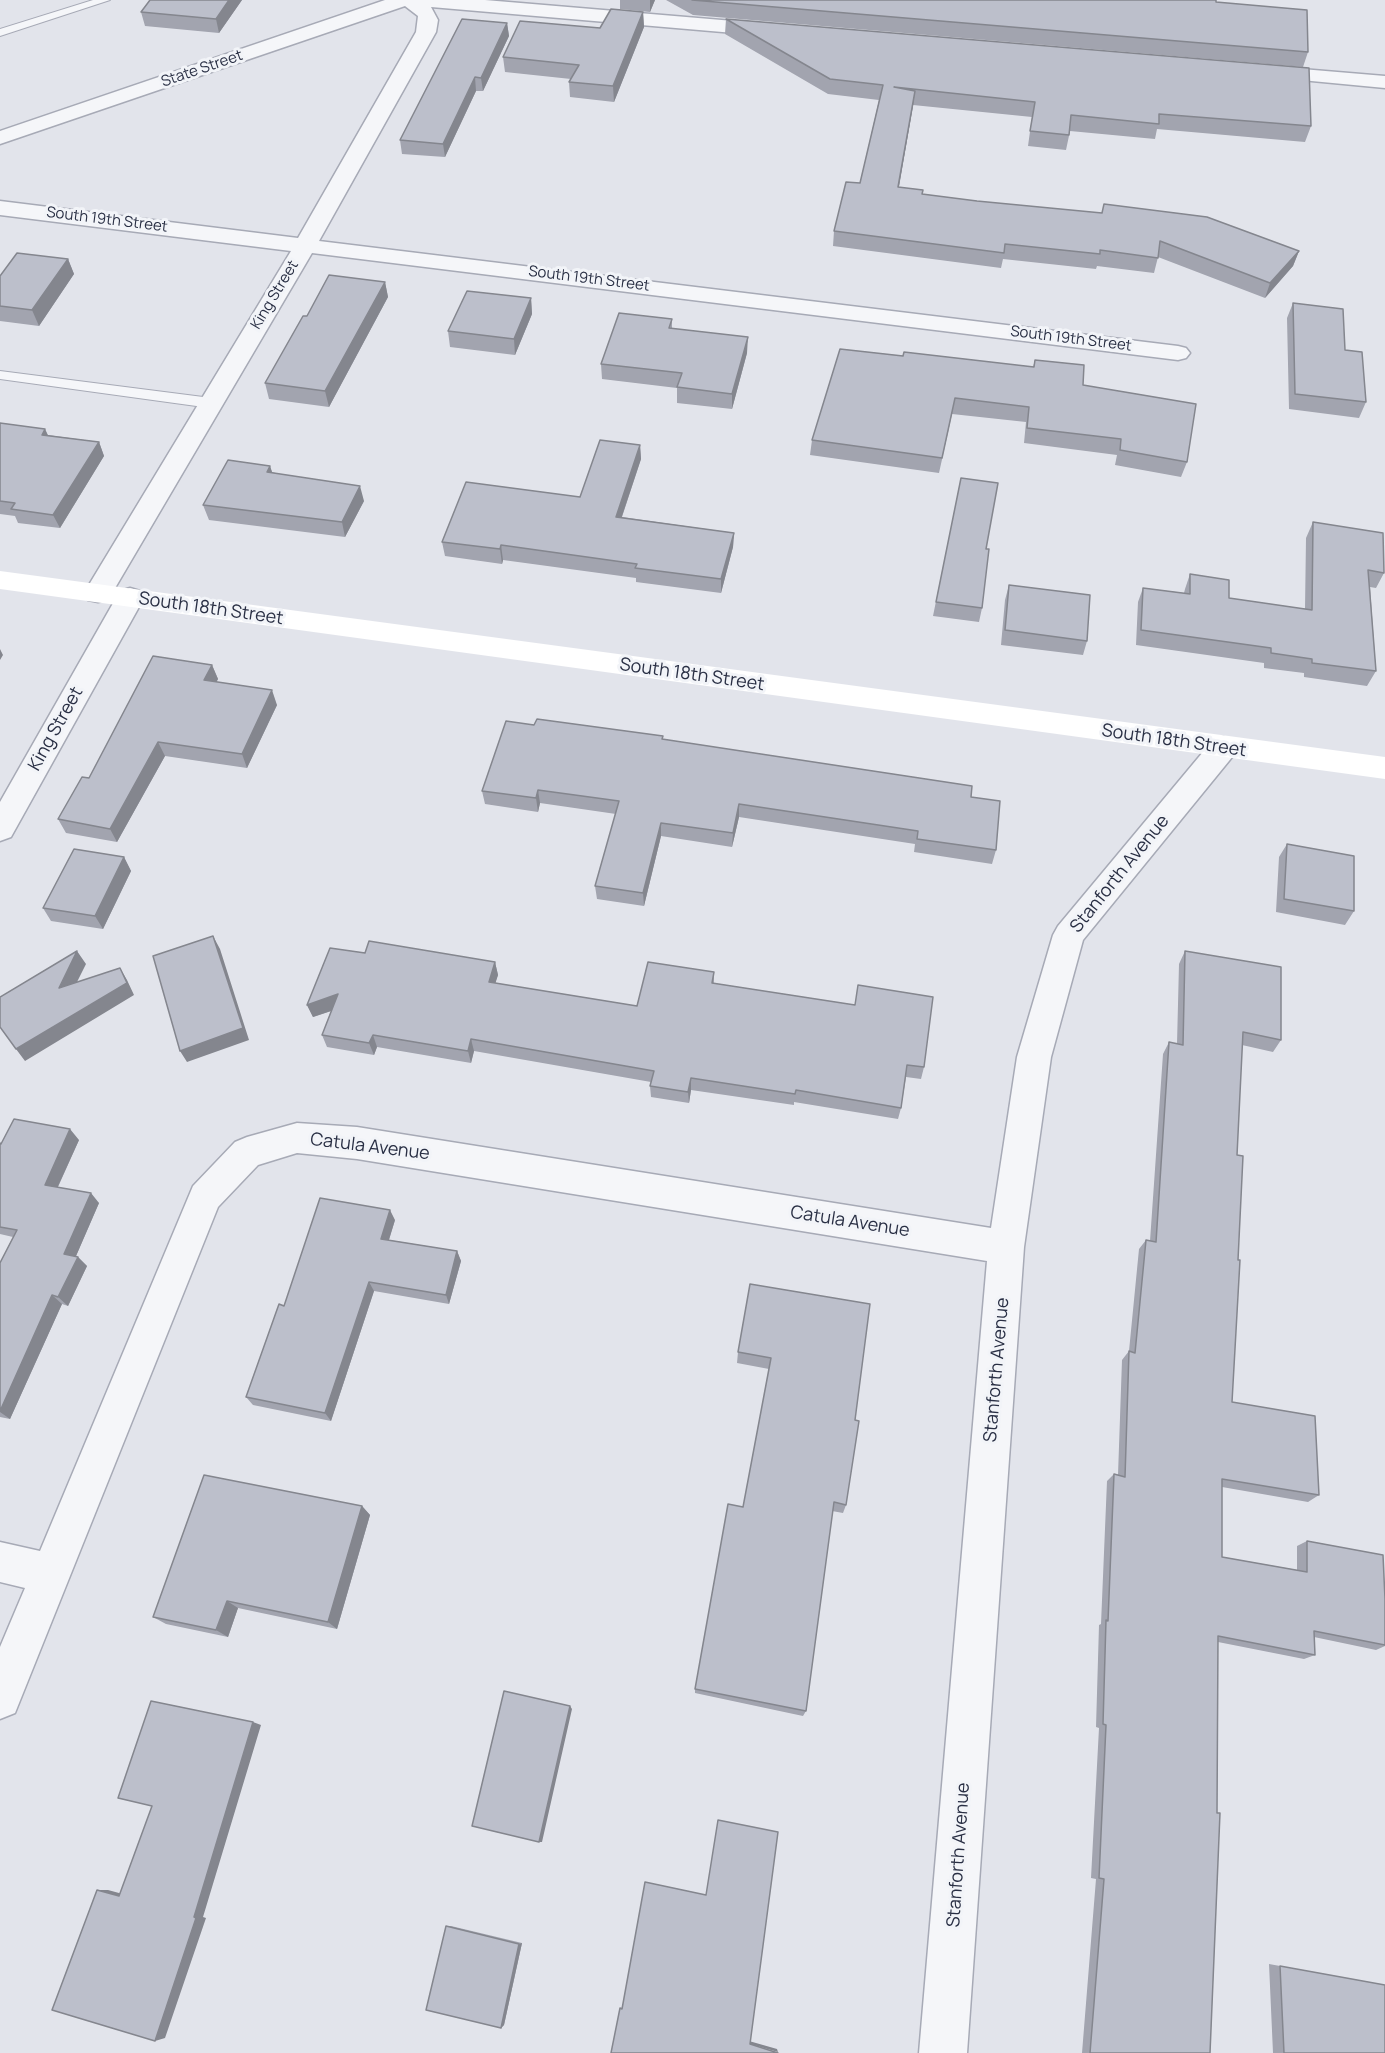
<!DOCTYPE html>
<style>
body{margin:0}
canvas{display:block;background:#e2e4eb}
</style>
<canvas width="1385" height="2053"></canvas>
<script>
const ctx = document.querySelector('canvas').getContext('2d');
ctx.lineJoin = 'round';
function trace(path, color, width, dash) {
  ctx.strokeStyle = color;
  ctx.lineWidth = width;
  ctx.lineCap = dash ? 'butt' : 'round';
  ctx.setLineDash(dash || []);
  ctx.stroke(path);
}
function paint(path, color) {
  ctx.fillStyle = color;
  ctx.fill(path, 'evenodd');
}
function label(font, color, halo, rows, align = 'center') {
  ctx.font = font + ' Manrope,sans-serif';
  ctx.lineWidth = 6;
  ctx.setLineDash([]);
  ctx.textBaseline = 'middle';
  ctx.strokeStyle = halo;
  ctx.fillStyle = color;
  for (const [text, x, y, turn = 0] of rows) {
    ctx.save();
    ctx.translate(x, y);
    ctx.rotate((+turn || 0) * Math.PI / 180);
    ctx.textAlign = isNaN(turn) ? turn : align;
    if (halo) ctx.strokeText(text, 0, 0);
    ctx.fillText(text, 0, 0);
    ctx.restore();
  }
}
const lane = new Path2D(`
 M93 0H110L0 36V29Z
 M0 371 211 398 218 403 211 408 0 379Z`);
const street = new Path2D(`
 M385 0H485L769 24 779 30 769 36 431 7 438 20 436 32 319 241 1178 346 1186 348 1190 353 1186 358 1178 360 312 253 108 600 98 602 88 600 84 593 291 251 0 215V201L298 238 416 32 418 16 405 6 0 144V131Z
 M1266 66 1385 76V88L1259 76 1256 72 1259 68Z
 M130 588 140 591 144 598 11 837 0 841V802L120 591Z
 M1223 737 1233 740 1238 748 1233 756 1083 940 1051 1057 1024 1247 967 2053H919L987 1261 357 1159 297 1153 258 1165 218 1207 15 1713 0 1719V1647L25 1588 0 1582V1542L40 1551 193 1186 235 1142 247 1137 297 1123 357 1127 991 1228 1017 1057 1053 935 1058 926 1213 740Z`);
const secondary = new Path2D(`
 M0 571 1385 757V779L0 589Z`);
const wall = new Path2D(`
 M150 0H242L219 33 145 26 141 12Z
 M620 0H655L650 12 620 9Z
 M666 0H1216V2L1308 52 1303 67 693 15Z
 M643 12 644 27 614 102 570 97 569 82 571 79 505 72 503 57 600 28Z
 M726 19 1311 126 1305 142 1157 129 1155 139 1070 131 1066 150 1028 146 1032 117 913 105 899 187 922 194 1299 251 1293 266 1265 298 1158 257 1154 273 1097 266 1096 269 1003 259 1001 268 833 246 834 231 860 183 879 100 828 94 725 34Z
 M507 23 509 36 483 91H476L445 157 402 154 400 140Z
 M68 259 74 274 39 326 0 321V276Z
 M385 282 388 297 329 407 269 399 265 383 307 316Z
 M531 298 532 314 515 355 450 347 448 331Z
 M1293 303 1345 350 1366 402 1359 418 1289 409 1287 318Z
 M672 319V329L747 353 732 409 677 403V388L602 379 601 364Z
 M903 356 1033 367 1035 360 1083 385 1187 462 1181 477 1115 465 1117 455 1024 443 1026 422 952 414 939 473 810 455 812 440Z
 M0 423 45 429 48 435 99 442 104 456 60 528 18 523 15 516 0 514Z
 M640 445 641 459 622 517 734 533 733 547 721 593 636 582V578L503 560 502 564 445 556 442 542 580 497Z
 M270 466 272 472 364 501 345 537 209 520 203 505Z
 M961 478 986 549 982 608 979 622 933 616Z
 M1313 522 1384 573 1376 588 1370 587 1376 671 1367 686 1304 677V673L1264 668V663L1136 645 1138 602 1143 588 1184 593 1185 589 1190 574 1229 598 1305 609 1306 538Z
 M1009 585 1087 641 1083 655 1001 645 1005 600Z
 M212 665 218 679 216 682 277 705 247 768 165 756 117 842 66 833 58 819 89 778Z
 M534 725 663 736V739L971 797 996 850 992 864 914 852 915 844 739 817 732 847 661 836 644 906 597 899 595 886 616 814 540 803 538 812 485 804 482 791Z
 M1287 844 1354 911 1345 925 1276 912 1279 857Z
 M124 857 131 871 103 929 51 921 43 908Z
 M1185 951 1281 1040 1273 1052 1242 1045 1237 1155 1238 1260 1232 1402 1319 1495 1308 1502 1222 1487V1557L1297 1570V1546L1307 1541 1385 1599V1646L1376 1650 1314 1637 1315 1655 1304 1659 1218 1642 1210 2053H1082L1096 1879 1091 1878 1099 1728 1096 1727 1099 1625 1101 1624 1107 1481 1114 1474 1118 1475 1122 1360 1129 1351 1139 1249 1146 1240 1150 1241 1163 1054 1169 1042 1177 1044 1179 964Z
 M365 953 495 962 498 975 495 983 637 1006 714 972V983L924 1067 921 1079 906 1077 901 1108 898 1119 794 1102V1105L691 1090 689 1103 651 1097 650 1086 651 1082 474 1051 471 1063 377 1047 374 1055 327 1047 322 1035 331 1011 313 1017 307 1005Z
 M79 1140 58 1187 99 1203 76 1256 78 1257 87 1266 68 1306 62 1304 10 1419 0 1417V1263L13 1237 0 1234V1143Z
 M395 1220 389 1240 457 1251 461 1261 449 1304 374 1291 331 1421 253 1405 246 1397 284 1306Z
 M750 1284 855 1420 846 1505 843 1513 832 1511 806 1711 803 1716 695 1693V1689L743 1507 769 1369 737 1363 738 1352Z
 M362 1506 370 1515 337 1629 238 1608 228 1637 166 1624 153 1617Z
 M446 1926H451L522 1943 504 2025 501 2028Z
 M1269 1964 1280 1966 1385 2053H1273Z`);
const shadedWall = new Path2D(`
 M229 0H242L219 33 216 19Z
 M650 0H655L650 12Z
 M643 12 644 27 614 102 613 86Z
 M507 23 509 36 483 91 481 78Z
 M475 77 476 91 445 157 443 144Z
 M915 91 913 106 896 202 898 187Z
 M1299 251 1293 266 1265 298 1270 283Z
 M68 259 74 274 39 326 32 310Z
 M385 282 388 297 329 407 325 391Z
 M531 298 532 314 515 355 514 339Z
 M748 337 747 353 732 409V394Z
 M45 429 51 443 42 435Z
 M99 442 104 456 60 528 53 515Z
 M640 445 641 459 617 531 616 517Z
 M270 466 275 481 267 472Z
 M360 486 364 501 345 537 342 522Z
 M734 533 733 547 721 593V579Z
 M501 545 503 560 502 564 500 549Z
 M0 649 3 655 0 660Z
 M212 665 218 679 210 695 204 680Z
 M272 690 277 705 247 768 242 754Z
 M158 742 165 756 117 842 110 829Z
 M538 790 540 803 538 812 536 798Z
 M739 804V817L732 847 733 833Z
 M661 823V836L644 906 643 893Z
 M124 857 131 871 103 929 95 916Z
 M213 936 220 949 249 1040 187 1062 180 1051Z
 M77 951 86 964 68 1000 59 988Z
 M495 962 498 975 492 994 489 982Z
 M120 968 127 980 134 995 25 1061 16 1049Z
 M338 994 343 1007 313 1017 307 1005Z
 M373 1035 377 1047 374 1055 369 1043Z
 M471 1039 474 1051 471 1063 468 1051Z
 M691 1078V1090L689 1103 688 1092Z
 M70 1129 79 1140 54 1195 45 1185Z
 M91 1193 99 1203 73 1263 64 1254Z
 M390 1210 395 1220 386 1249 381 1239Z
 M457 1251 461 1261 449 1304 446 1295Z
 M78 1257 87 1266 68 1306 58 1297Z
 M369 1282 374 1291 331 1421 325 1413Z
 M52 1295 62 1304 10 1419 0 1412V1411Z
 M362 1506 370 1515 337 1629 328 1622Z
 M227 1601 238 1608 228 1637 216 1630Z
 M570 1706 572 1709 542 1842H539Z
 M253 1722 261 1725 203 1917 206 1918 165 2038 155 2041 194 1917Z
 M97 1890H108L130 1896H119Z
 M522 1943 504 2025 501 2028 519 1944Z
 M749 2041 777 2049 778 2052 750 2044Z`);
const building = new Path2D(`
 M150 0H229L216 19 141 12Z
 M692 0H1216V2L1307 10 1308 52Z
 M611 9 643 12 613 86 569 82 579 65 503 57 520 21 600 28Z
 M462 19 507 23 481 78 475 77 443 144 400 140Z
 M726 19 1309 68 1311 126 1159 114V124L1071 115 1069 135 1030 131 1035 102 894 87 915 91 898 187 923 190 922 194 977 201 1102 213 1104 204 1207 217 1299 251 1270 283 1160 241 1158 258 1100 250V254L1005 244 1004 253 834 231 846 182 860 183 883 85 830 79Z
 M17 253 68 259 32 310 0 306V276Z
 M329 275 385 282 325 391 265 383 303 316H307Z
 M467 291 531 298 514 339 448 331Z
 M1293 303 1343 309 1345 350 1362 352 1366 402 1295 394Z
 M619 313 672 319 669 328 748 337 732 394 677 387 682 373 601 364Z
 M840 349 903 356 904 352 1034 367 1035 360 1084 365 1083 385 1196 404 1187 462 1120 450 1121 439 1027 428 1029 407 955 398 942 458 812 440Z
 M0 423 45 429 42 435 99 442 53 515 11 509 15 503 0 501Z
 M600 440 640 445 616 517 734 533 721 579 635 568 637 564 501 545 500 549 442 542 466 482 580 497Z
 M228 460 270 466 267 472 360 486 342 522 203 505Z
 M961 478 998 483 986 549H989L982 608 936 602Z
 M1313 522 1383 533 1384 573 1368 570 1376 671 1312 663V659L1271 653V648L1141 630 1143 588 1190 594V574L1229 580V598L1312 610Z
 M1009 585 1090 595 1087 641 1005 630Z
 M153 656 212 665 204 680 272 690 242 754 158 742 110 829 58 819 82 777 89 778Z
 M537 719 663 736 662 739 972 786 971 797 1000 801 996 850 917 839 918 831 739 804 733 833 661 823 643 893 595 886 619 801 538 790 536 798 482 791 506 721 534 725Z
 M1287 844 1354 856V911L1284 899Z
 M74 849 124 857 95 916 43 908Z
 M213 936 243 1028 180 1051 153 956Z
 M369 941 495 962 489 982 637 1006 648 962 714 972 712 983 855 1005 858 985 933 997 924 1067 907 1065 901 1108 796 1090 795 1094 691 1078 688 1092 650 1086 654 1071 471 1039 468 1051 373 1035 369 1043 322 1035 338 994 307 1005 330 948 365 953Z
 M77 951 59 988 120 968 127 983 16 1049 0 1027V997Z
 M1185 951 1281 967V1040L1243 1032 1237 1155 1243 1156 1238 1260H1240L1232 1402 1315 1416 1319 1495 1222 1479V1557L1307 1572V1541L1383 1555 1385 1599V1645L1314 1631 1315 1655 1218 1636 1217 1813H1220L1210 2053H1090L1104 1879 1099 1878 1106 1725 1103 1724 1106 1620 1108 1621 1114 1474 1125 1477 1129 1351 1135 1353 1146 1240 1156 1242 1169 1042 1183 1045Z
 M14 1119 70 1129 45 1185 91 1193 64 1254 78 1257 58 1297 52 1295 0 1411V1263L17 1230 0 1227V1143L1 1144Z
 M320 1198 390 1210 381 1239 457 1251 446 1295 369 1282 325 1413 246 1397 279 1304 284 1306Z
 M750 1284 870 1304 855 1420 859 1421 846 1505 834 1502 806 1711 695 1689 728 1504 743 1507 771 1358 738 1352Z
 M204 1475 362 1506 328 1622 227 1601 216 1630 153 1617Z
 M504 1691 570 1706 539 1842 472 1826Z
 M151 1701 253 1722 194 1917 196 1918 155 2041 52 2010 97 1890 119 1896 152 1806 118 1798Z
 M718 1820 778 1832 750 2044 778 2053H611L620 2008 622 2009 645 1882 706 1895Z
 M446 1926 519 1944 501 2028 426 2010Z
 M1280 1966 1385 1985V2053H1284Z`);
const farStreetnames = [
 ["State Street",202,69,-19],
 ["South 19th Street",107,220,7],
 ["South 19th Street",589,279,7],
 ["King Street",275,295,-59],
 ["South 19th Street",1071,339,7]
];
const streetNames = [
 ["South 18th Street",211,609,8],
 ["South 18th Street",692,675,8],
 ["King Street",56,729,-61],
 ["South 18th Street",1174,741,8],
 ["Stanforth Avenue",1120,874,-51],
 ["Catula Avenue",370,1147,7],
 ["Catula Avenue",850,1222,9],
 ["Stanforth Avenue",997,1370,-85],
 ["Stanforth Avenue",959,1855,-86]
];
trace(lane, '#a7aab6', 2);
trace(street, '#a7aab6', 3);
paint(lane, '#f5f6f9');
paint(street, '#f5f6f9');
paint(secondary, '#fff');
paint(wall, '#a2a4af');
paint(shadedWall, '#84868e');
paint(building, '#bcbfcb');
trace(building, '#84868e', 1.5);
label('15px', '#292f44', '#f2f4f8', farStreetnames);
label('18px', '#292f44', '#f2f4f8', streetNames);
</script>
